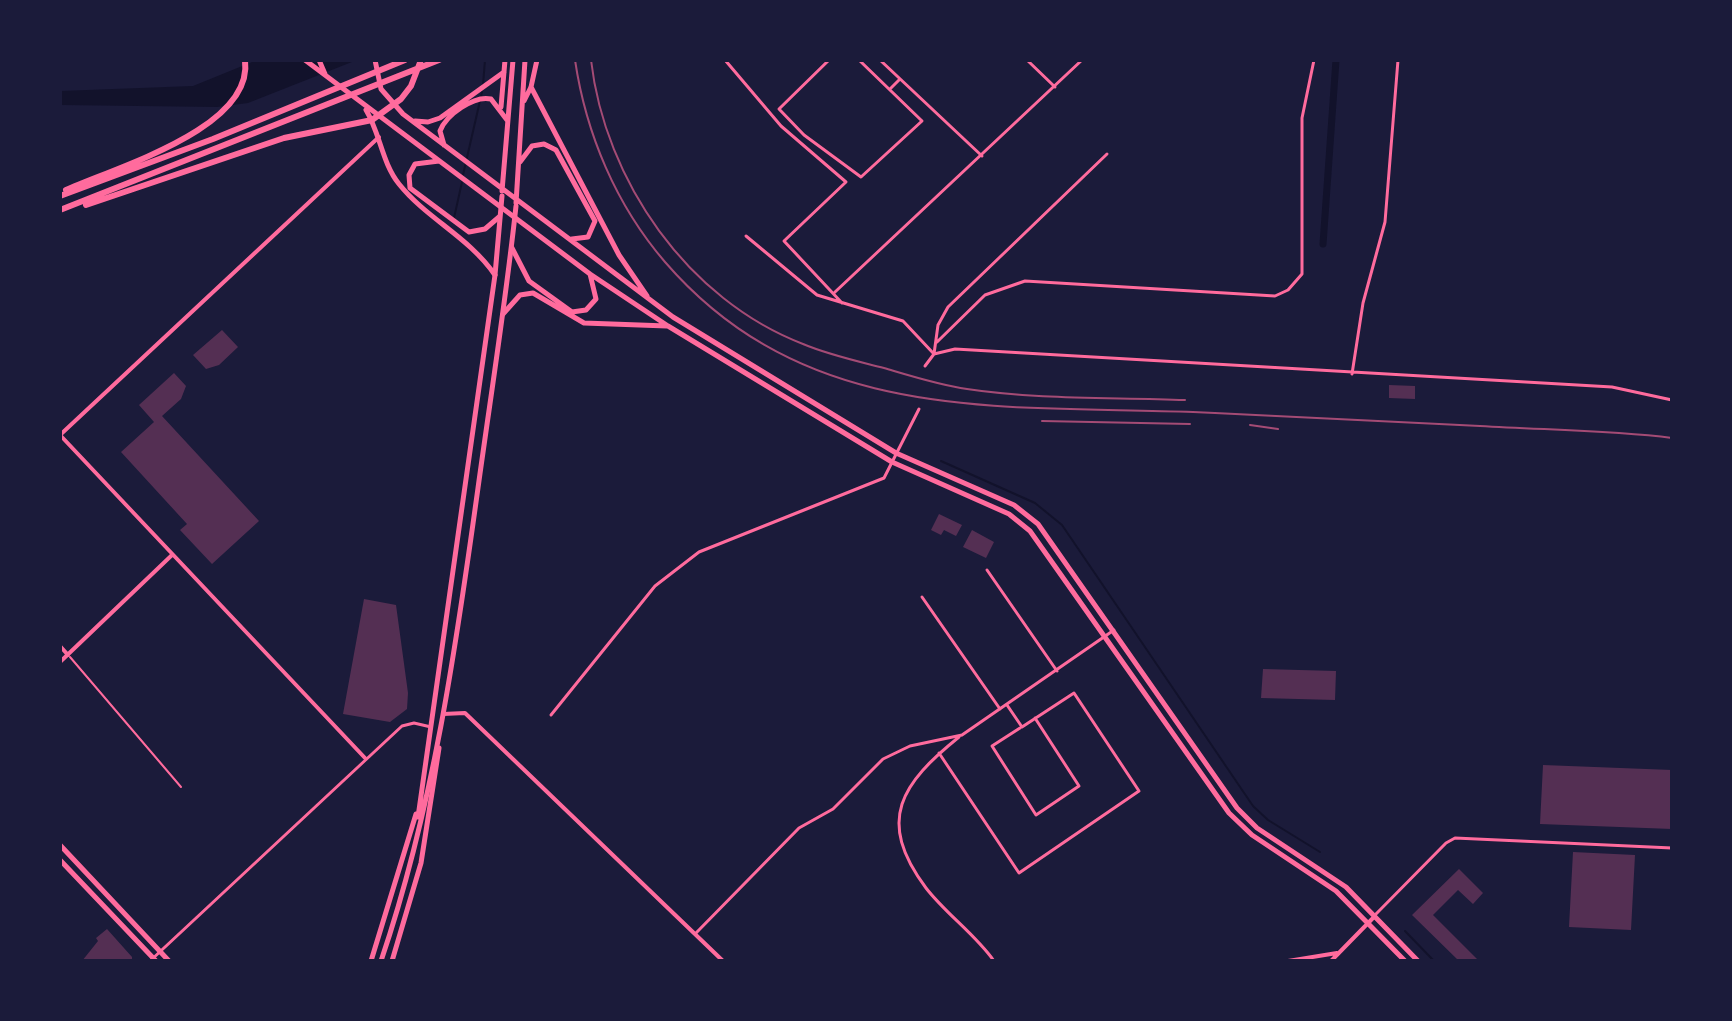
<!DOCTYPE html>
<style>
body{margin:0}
#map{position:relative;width:1732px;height:1021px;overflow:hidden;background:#1b1b3a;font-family:Figtree,sans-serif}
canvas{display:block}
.frame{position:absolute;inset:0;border:62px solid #1b1b3a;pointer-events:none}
</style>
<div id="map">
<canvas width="1732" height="1021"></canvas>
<div class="frame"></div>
</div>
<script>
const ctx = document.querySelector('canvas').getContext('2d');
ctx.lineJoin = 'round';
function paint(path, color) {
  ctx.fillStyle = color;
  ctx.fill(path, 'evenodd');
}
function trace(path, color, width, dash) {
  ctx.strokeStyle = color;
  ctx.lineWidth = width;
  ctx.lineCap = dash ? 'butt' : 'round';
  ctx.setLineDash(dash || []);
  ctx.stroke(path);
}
const water = new Path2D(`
 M257 60H357L248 103 217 107 60 105V91L193 86Z`);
const stream = new Path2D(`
 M483 85 485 60
 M463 175 482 92
 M454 218 462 182
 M941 461 1035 503 1062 525 1253 806 1268 820 1320 852
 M1405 931 1434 961`);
const canal = new Path2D(`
 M1323 244 1336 60`);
const building = new Path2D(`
 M222 330 238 347 219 365 206 369 193 355Z
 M174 373 186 386 181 399 162 416 259 521 212 564 180 530 187 524 121 452 154 422 139 405Z
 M1389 385 1415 386V399L1389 398Z
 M939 514 962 525 956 536 944 530 941 535 931 530Z
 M972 530 994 542 986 558 963 547Z
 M364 599 396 605 408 693 407 709 390 722 343 714Z
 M1263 669 1336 671 1335 700 1261 698Z
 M1543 765 1672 770V829L1540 824Z
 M1573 852 1635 855 1631 930 1569 927Z
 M1459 869 1483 893 1473 904 1458 890 1433 915 1479 961H1459L1412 915Z
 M107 929 132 957V961H82L98 941 96 938Z`);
const service = new Path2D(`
 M70 657 181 787`);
const minor = new Path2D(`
 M725 60 781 126 846 182 784 241 842 303
 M829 60 779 109 804 135 861 177 922 121 859 60
 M880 60 982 156
 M1027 60 1055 87
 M890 89 900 79
 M746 236 817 295 903 321 934 354
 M835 292 1082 60
 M937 342 985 295 1025 281 1275 296 1288 290 1302 274V118L1314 60
 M934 354 938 325 948 307 1107 154
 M925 366 934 354 955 349 1612 387 1672 400
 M1352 374 1363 303 1385 222 1398 60
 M987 570 1057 671
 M922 597 1000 709
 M551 715 655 586 699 552 884 478 919 409
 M1020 728 992 746 1036 815 1079 786 1035 718
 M959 737C902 783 875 820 926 888 946 914 975 934 994 961
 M939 753 1019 873 1139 791 1074 693 1022 727 1007 705
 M1375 915 1446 843 1455 838 1672 848
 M696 933 799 828 833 809 883 759 910 746 962 735 1114 630
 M150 961 402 726 414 723 431 727`);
const tertiary = new Path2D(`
 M60 435 365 758
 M60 435 379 137
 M60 646 68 655
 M60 662 172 555
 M443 714 465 713 723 961
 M1288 961 1337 953
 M1331 961 1374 917`);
const secondary = new Path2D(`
 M305 60 590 274 668 326 892 462 1009 514 1030 531 1229 813 1252 835 1336 891 1405 961
 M319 60 325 74
 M375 60 381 89 403 114 673 317 896 453 1014 505 1038 524 1237 808 1257 828 1346 887 1418 961
 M531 87 619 255 647 296
 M524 101 531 87 537 60
 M501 107 505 60
 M366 110C380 133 382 163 399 184 427 219 469 237 495 275
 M415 121 428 122 440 118 504 72
 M444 145 440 131C446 115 474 95 491 99L507 120
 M439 161 415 164 409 175 410 188 469 232 485 229 499 217
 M520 162 532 146 544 144 556 150 595 221 588 237 572 239
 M502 191 513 60
 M516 203 525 60
 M512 248 529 281 572 312 586 310 596 299 590 274
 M503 314 520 295 533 293 584 323 667 326
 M371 961 416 814
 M392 961 421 863 439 748`);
const primary = new Path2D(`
 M418 817 495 275 502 196
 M60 845 169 961
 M60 860 156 961
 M381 961C433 808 456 647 478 488 491 394 506 300 516 206`);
const trunk = new Path2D(`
 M66 190C117 167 254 128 245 60
 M60 196 213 139 405 60
 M86 205 284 138 372 120 401 99 411 86 421 60
 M60 210 439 60`);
const rail = new Path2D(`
 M575 60C586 134 616 205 665 262 806 425 998 405 1193 412 1289 416 1385 422 1480 426 1544 430 1609 430 1672 438
 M591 60C605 181 688 300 803 344 829 355 857 361 884 368 911 376 939 385 967 389 1039 400 1113 397 1185 400
 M1042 421 1190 424
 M1250 425 1278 429`);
paint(water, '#12122b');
trace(stream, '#12122b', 2);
trace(canal, '#12122b', 7);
paint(building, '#542f53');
trace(service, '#ff6b9d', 2);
trace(minor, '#ff6b9d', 3);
trace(tertiary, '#ff6b9d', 4);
trace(secondary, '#ff6b9d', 5);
trace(primary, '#ff6b9d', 5);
trace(trunk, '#ff6b9d', 6);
trace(rail, '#a44b75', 2);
</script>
